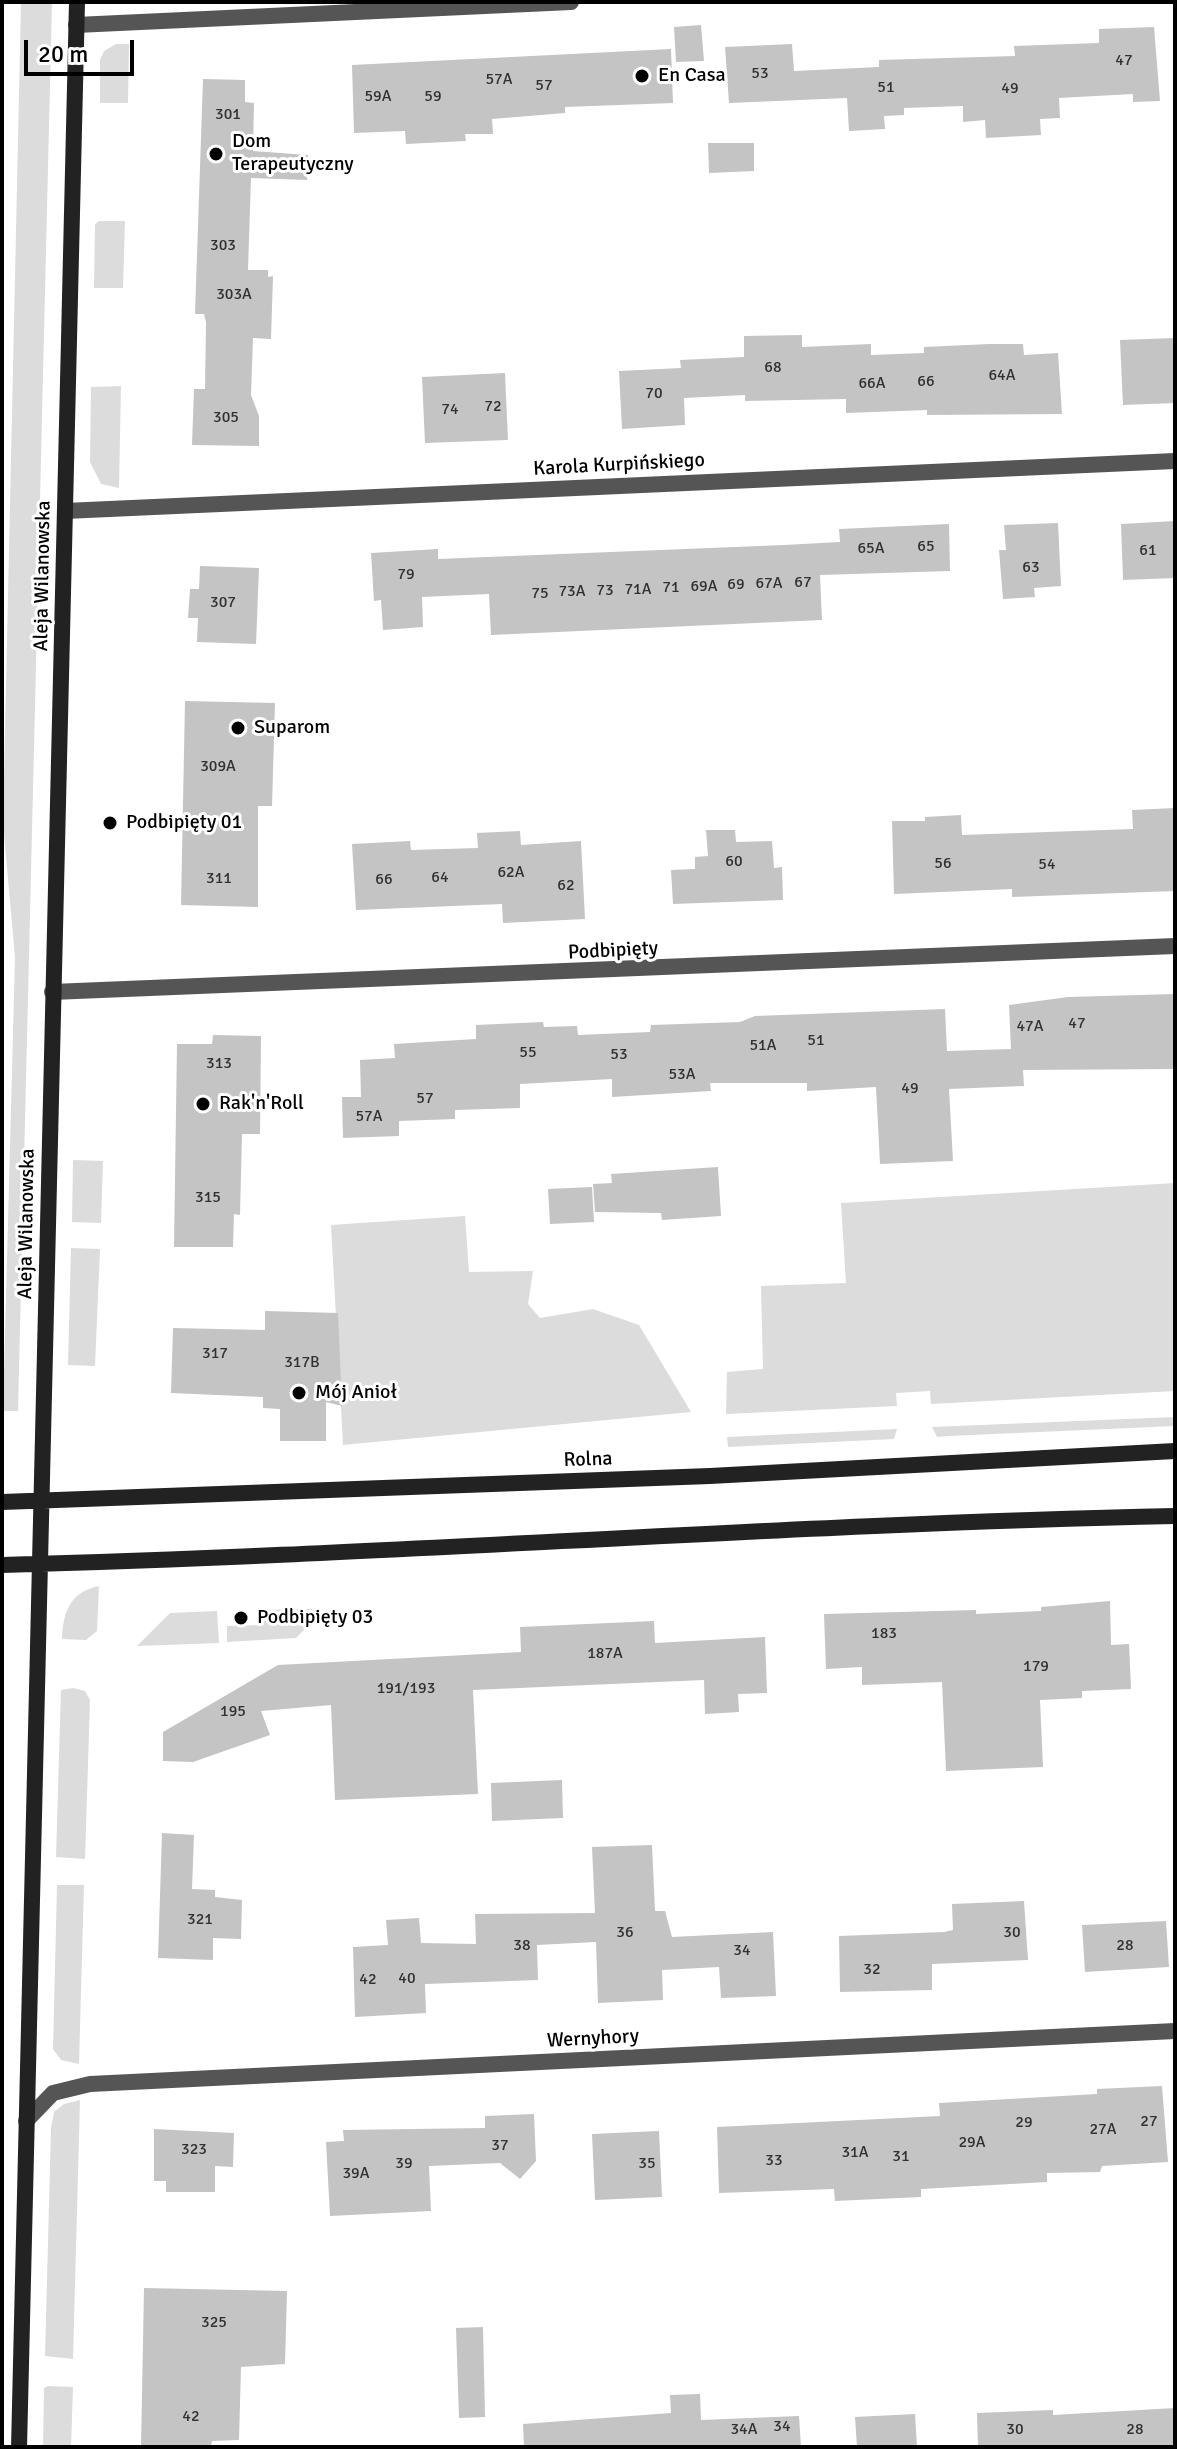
<!DOCTYPE html>
<meta charset="utf-8">
<style>
body{margin:0}
#map{position:relative;width:1177px;height:2449px;overflow:hidden;background:#fff;font-family:Signika,sans-serif}
canvas{display:block}
.frame{position:absolute;inset:0;border:4px solid #000;pointer-events:none}
.scale{position:absolute;left:24px;top:40px;width:110px;height:36px;box-sizing:border-box;border:4px solid #000;border-top:0;padding-left:10px;font-size:24px;line-height:28px;white-space:nowrap;color:#000;-webkit-text-stroke:6px #fff;paint-order:stroke}
</style>
<div id="map">
<canvas width="1177" height="2449"></canvas>
<div class="frame"></div>
<div class="scale">20 m</div>
</div>
<script>
const ctx = document.querySelector('canvas').getContext('2d');
ctx.lineJoin = 'round';
function paint(path, color) {
  ctx.fillStyle = color;
  ctx.fill(path, 'evenodd');
}
function trace(path, color, width, dash) {
  ctx.strokeStyle = color;
  ctx.lineWidth = width;
  ctx.lineCap = dash ? 'butt' : 'round';
  ctx.setLineDash(dash || []);
  ctx.stroke(path);
}
function label(font, color, halo, rows, align = 'center') {
  ctx.font = font + ' Signika,sans-serif';
  ctx.lineWidth = 6;
  ctx.setLineDash([]);
  ctx.textBaseline = 'middle';
  ctx.strokeStyle = halo;
  ctx.fillStyle = color;
  for (const [text, x, y, turn = 0] of rows) {
    ctx.save();
    ctx.translate(x, y);
    ctx.rotate((+turn || 0) * Math.PI / 180);
    ctx.textAlign = isNaN(turn) ? turn : align;
    if (halo) ctx.strokeText(text, 0, 0);
    ctx.fillText(text, 0, 0);
    ctx.restore();
  }
}
const green = new Path2D(`
 M21 2H52L18 1411H3L15 957 3 823Z
 M116 44H129L128 103H100V60L104 51Z
 M99 221H125L123 288H94L95 224Z
 M121 386 119 488 101 484 90 462 91 387Z
 M73 1160 103 1161 101 1223 72 1222Z
 M1175 1183V1391L931 1404 930 1391 896 1393 897 1406 726 1414 727 1372 763 1369 761 1286 846 1283 841 1203Z
 M465 1216 469 1272 533 1271 528 1304 540 1318 593 1309 639 1325 691 1412 343 1445 331 1225Z
 M71 1248 100 1249 95 1366 68 1365Z
 M1175 1417V1426L949 1436 937 1437 932 1427Z
 M897 1429 894 1439 728 1447 727 1437Z
 M99 1586 97 1631 86 1640 62 1639C63 1612 70 1592 99 1586Z
 M312 1609V1622L296 1638 227 1642V1626L260 1625V1610Z
 M217 1611 219 1643 137 1646 170 1613Z
 M73 1688 85 1691 90 1700 85 1859 56 1857 61 1690Z
 M57 1885H84L79 2064 61 2060 53 2049Z
 M80 2100 73 2359 45 2356 51 2128 54 2112 64 2104Z
 M48 2386 73 2387 71 2447H43L44 2388Z`);
const building = new Path2D(`
 M701 25 704 61 676 62 674 27Z
 M1154 27 1160 101 1133 102V94L1059 98 1060 118 1040 119 1041 135 986 138 985 120 963 122V106L904 108V115L884 116 885 129 849 131 847 98 729 103 725 47 792 44 794 71 879 67V60L1015 56 1014 46 1099 43V29Z
 M671 49 673 103 565 107V113L492 119 493 134H465L466 141 406 144 405 131 354 133 352 65Z
 M203 79 245 80V102L254 103 253 151 308 155 307 180 251 178 248 270H268V277L273 276 271 339 253 338 251 395 259 416V446L192 445 194 389H205L206 322 204 314H195Z
 M708 143H754V171L709 173Z
 M802 335V347L871 344V355L924 353V347L989 344H1023L1024 355 1058 353 1062 414 927 415V410L846 413V399L745 401V395L684 398 685 425 622 429 619 371 681 368 680 360 744 357V336Z
 M1175 338V403L1123 405 1120 340Z
 M505 373 508 440 425 443 422 377Z
 M1175 521V578L1123 580 1121 524Z
 M1058 523 1061 586 1034 588 1035 597 1003 599 999 550H1006L1004 525Z
 M949 524 950 571 820 575 822 620 491 635 489 594 422 597 423 627 383 630 381 600 374 601 371 553 438 549V559L784 545 840 542 839 529Z
 M200 566 259 568 256 644 197 642 198 618H188L190 589H199Z
 M185 701 275 703 272 806H258V907L181 905Z
 M1175 808V891L1012 897V889L894 894 892 821H925V817L961 815 962 835 1133 829 1132 810Z
 M706 830H735L736 842 772 841 774 868 782 867 783 900 673 904 671 870 695 869V857L708 856Z
 M520 831 521 845 581 841 585 919 503 923 502 904 356 910 352 844 410 841 411 850 478 848 477 833Z
 M1175 994V1069L1023 1070 1024 1086 949 1089 953 1161 880 1164 876 1087 807 1091V1083H710L711 1091 612 1097V1079L520 1084V1108L455 1110V1119L399 1121V1136L343 1138 342 1097H361L360 1060 395 1058 394 1044 476 1039V1025L543 1022 544 1027 577 1026 578 1035 650 1032 651 1025 740 1022 755 1016 945 1009 947 1051 1011 1049 1009 1005 1068 997Z
 M213 1035 261 1036 260 1134H242L240 1215 234 1214 233 1247H174L177 1044H212Z
 M718 1167 721 1216 662 1220 661 1213 595 1212 593 1184 612 1183 611 1174Z
 M592 1187 594 1222 550 1224 548 1189Z
 M265 1311 338 1313 342 1406 326 1402V1441H280V1409L263 1408V1397L171 1393 173 1328 265 1330Z
 M1110 1601 1111 1645 1129 1644 1131 1689 1082 1691V1698L1040 1700 1043 1767 946 1771 942 1682 862 1685V1667L826 1669 824 1614 976 1610V1614L1041 1611V1607Z
 M654 1621 655 1643 765 1637 767 1693 738 1694 739 1712 705 1714 704 1680 473 1690 478 1794 335 1800 331 1705 261 1711 270 1735 193 1762 163 1761V1732L278 1665 521 1652 520 1627Z
 M562 1780 563 1818 492 1821 491 1783Z
 M162 1833 194 1835 192 1889 215 1890V1897L242 1900 241 1939 213 1938V1960L158 1958Z
 M652 1845 655 1911H665L672 1937 773 1932 776 1996 721 1998 719 1967 662 1970 663 2000 598 2003 596 1942 537 1945 538 1980 425 1984 426 2013 355 2017 353 1947 388 1945 386 1920 419 1918 421 1943 476 1944 475 1914 595 1913 592 1847Z
 M1024 1901 1028 1960 932 1964V1990L840 1992 839 1936 944 1932 953 1930 952 1904Z
 M1166 1921 1169 1967 1085 1972 1082 1925Z
 M1162 2086 1168 2162 1102 2166 1100 2172 1047 2173V2182L921 2189V2197L835 2201 834 2189 719 2193 717 2127 940 2116 939 2103 1097 2094V2089Z
 M534 2114 536 2161 520 2179 500 2163 429 2166 431 2211 330 2216 326 2142 344 2141 343 2130 485 2128V2116Z
 M154 2129 234 2133 233 2167 215 2166V2192H166V2181H154Z
 M659 2131 662 2197 595 2200 592 2134Z
 M144 2288 287 2291 285 2364 241 2367 239 2440 212 2441 211 2447H141Z
 M483 2327 485 2417 459 2418 456 2328Z
 M700 2394 701 2420 799 2416 801 2447H524L523 2424 671 2413 670 2395Z
 M1175 2408V2447H978L977 2413 1053 2410V2415Z
 M915 2414 917 2447H857L855 2417Z`);
const street = new Path2D(`
 M76 25 571 2
 M65 511 1175 461
 M52 992 1175 946
 M26 2121 53 2093 90 2084 1175 2031`);
const secondary = new Path2D(`
 M2 1502 710 1476 1175 1451
 M2 1565C393 1555 784 1524 1175 1516
 M19 2447 77 2`);
const markers = [
 [642,76,8,"#000"],
 [216,154,8,"#000"],
 [238,728,8,"#000"],
 [110,823,8,"#000"],
 [203,1104,8,"#000"],
 [299,1393,8,"#000"],
 [241,1618,8,"#000"]
];
const numberNames = [
 ["47",1124,61],
 ["53",760,74],
 ["57A",499,80],
 ["57",544,86],
 ["51",886,88],
 ["49",1010,89],
 ["59A",378,97],
 ["59",433,97],
 ["301",228,115],
 ["303",223,246],
 ["303A",234,295],
 ["68",773,368],
 ["64A",1002,376],
 ["66",926,382],
 ["66A",872,384],
 ["70",654,394],
 ["72",493,407],
 ["74",450,410],
 ["305",226,418],
 ["65",926,547],
 ["65A",871,549],
 ["61",1148,551],
 ["63",1031,568],
 ["79",406,575],
 ["67",803,583],
 ["67A",769,584],
 ["69",736,585],
 ["69A",704,587],
 ["71",671,588],
 ["71A",638,590],
 ["73",605,591],
 ["73A",572,592],
 ["75",540,594],
 ["307",223,603],
 ["309A",218,767],
 ["60",734,862],
 ["56",943,864],
 ["54",1047,865],
 ["62A",511,873],
 ["64",440,878],
 ["311",219,879],
 ["66",384,880],
 ["62",566,886],
 ["47",1077,1024],
 ["47A",1030,1027],
 ["51",816,1041],
 ["51A",763,1046],
 ["55",528,1053],
 ["53",619,1055],
 ["313",219,1064],
 ["53A",682,1075],
 ["49",910,1089],
 ["57",425,1099],
 ["57A",369,1117],
 ["315",208,1198],
 ["317",215,1354],
 ["317B",302,1363],
 ["183",884,1634],
 ["187A",605,1654],
 ["179",1036,1667],
 ["191/193",406,1689],
 ["195",233,1712],
 ["321",200,1920],
 ["36",625,1933],
 ["30",1012,1933],
 ["38",522,1946],
 ["28",1125,1946],
 ["34",742,1951],
 ["32",872,1970],
 ["40",407,1979],
 ["42",368,1980],
 ["27",1149,2122],
 ["29",1024,2123],
 ["27A",1103,2130],
 ["29A",972,2143],
 ["37",500,2146],
 ["323",194,2150],
 ["31A",855,2153],
 ["31",901,2157],
 ["33",774,2161],
 ["39",404,2164],
 ["35",647,2164],
 ["39A",356,2174],
 ["325",214,2323],
 ["42",191,2417],
 ["34",782,2427],
 ["34A",744,2430],
 ["30",1015,2430],
 ["28",1135,2430]
];
const poiNames = [
 ["En Casa",658,76],
 ["Dom",232,142],
 ["Terapeutyczny",232,165],
 ["Suparom",254,728],
 ["Podbipięty 01",126,823],
 ["Rak'n'Roll",219,1104],
 ["Mój Anioł",315,1393],
 ["Podbipięty 03",257,1618]
];
const streetNames = [
 ["Karola Kurpińskiego",619,465,-3],
 ["Aleja Wilanowska",43,576,-89],
 ["Podbipięty",613,951,-3],
 ["Aleja Wilanowska",27,1224,-89],
 ["Rolna",588,1460,-2],
 ["Wernyhory",593,2039,-3]
];
paint(green, '#dcdcdc');
paint(building, '#c4c4c4');
trace(street, '#555', 16);
trace(secondary, '#222', 16);
for (const [x, y, r, color] of markers) {
  const dot = new Path2D();
  dot.arc(x, y, r, 0, 2 * Math.PI);
  ctx.fillStyle = color;
  ctx.fill(dot);
  trace(dot, '#fff', 3);
}
label('16px', '#313131', null, numberNames);
label('20px', '#000', '#fff', poiNames, 'left');
label('20px', '#000', '#fff', streetNames);
</script>
